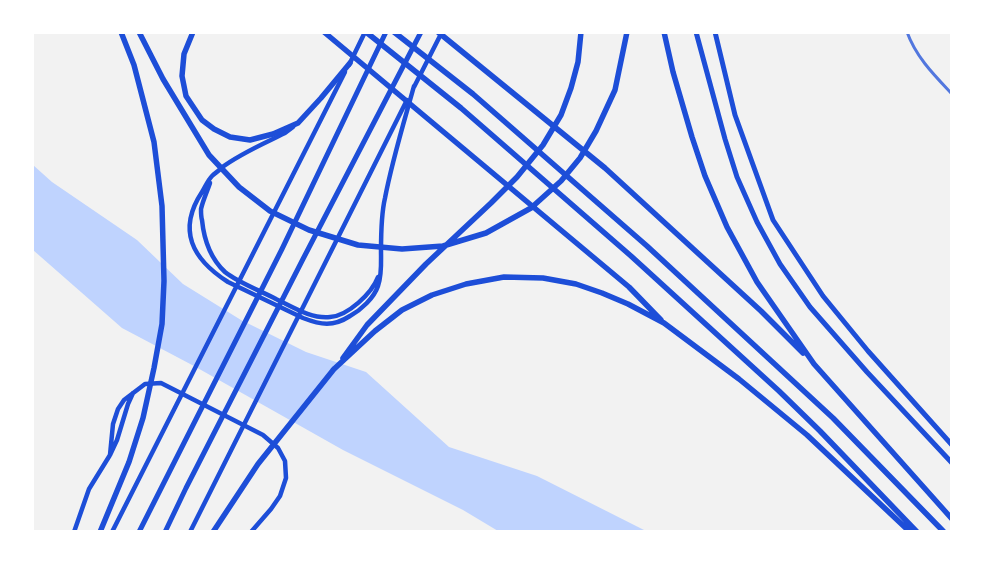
<!DOCTYPE html>
<style>
body{margin:0}
#map{position:relative;width:984px;height:564px;overflow:hidden;background:#f2f2f2;font-family:Barlow,sans-serif}
canvas{display:block}
.frame{position:absolute;inset:0;border:34px solid #fff;pointer-events:none}
</style>
<div id="map">
<canvas width="984" height="564"></canvas>
<div class="frame"></div>
</div>
<script>
const ctx = document.querySelector('canvas').getContext('2d');
ctx.lineJoin = 'round';
function paint(path, color) {
  ctx.fillStyle = color;
  ctx.fill(path, 'evenodd');
}
function trace(path, color, width, dash) {
  ctx.strokeStyle = color;
  ctx.lineWidth = width;
  ctx.lineCap = dash ? 'butt' : 'round';
  ctx.setLineDash(dash || []);
  ctx.stroke(path);
}
const water = new Path2D(`
 M33 165 52 182 137 240 183 284 241 320 306 352 366 372 449 447 537 476 646 531H498L463 510 343 450 194 366 122 328 33 250Z`);
const minor = new Path2D(`
 M907 32C916 57 934 75 952 94`);
const secondary = new Path2D(`
 M349 65 365 32
 M414 87 442 32
 M293 127 285 133C263 144 241 153 221 168 219 171 215 173 212 176 208 180 205 187 202 192 177 230 192 259 228 282L303 318C321 325 333 327 350 316 361 310 374 298 378 286 382 275 381 262 381 251 381 234 381 215 385 198 392 161 404 122 414 86
 M210 183C207 192 203 200 201 209 201 213 201 217 202 220 204 240 210 258 225 272 237 282 261 291 276 299 293 307 311 319 330 317 348 316 372 293 378 277
 M110 455 113 424 118 409 124 400 145 384 161 383 263 435 278 448 285 461 286 478 280 496 271 509 251 532
 M74 532 89 489 110 455 117 440 128 404 133 393
 M112 532 345 72
 M190 532 407 100`);
const primary = new Path2D(`
 M696 32 725 139 737 177 757 222 780 264 810 307 867 372 952 463
 M715 32 735 115 773 220 823 296 868 351 952 445`);
const trunk = new Path2D(`
 M139 532 282 249 386 32
 M165 532 186 488 303 259 421 32`);
const motorway = new Path2D(`
 M139 32 163 79 209 155 239 187 270 211 309 230 358 245 402 249 443 246 486 233 531 208 561 181 580 158 596 131 615 90 627 32
 M193 32 184 54 182 76 186 96 202 120 214 129 230 137 250 140 273 134 298 123 321 98 350 63
 M324 32 629 287 661 320
 M366 32 461 108 631 256 779 391 820 431 917 532
 M394 32 473 94 647 246 833 418 944 532
 M438 32 605 168 761 311 803 353
 M664 32 673 72 692 137 705 176 727 227 757 282 814 364 952 519
 M343 358 367 325 426 264 491 203 517 177 543 145 561 115 571 88 578 62 581 32
 M333 370 375 331 402 310 432 295 466 284 504 277 543 278 576 284 602 293 628 304 664 323 739 379 807 435 910 532
 M100 532 129 462 143 418 154 368 162 324 164 281 162 206 154 142 134 65 121 32
 M213 532 258 464 334 369`);
paint(water, '#bfd3fe');
trace(minor, '#5277de', 3);
trace(secondary, '#1d4ed8', 4.5);
trace(primary, '#1d4ed8', 5);
trace(trunk, '#1d4ed8', 5);
trace(motorway, '#1d4ed8', 5.5);
</script>
